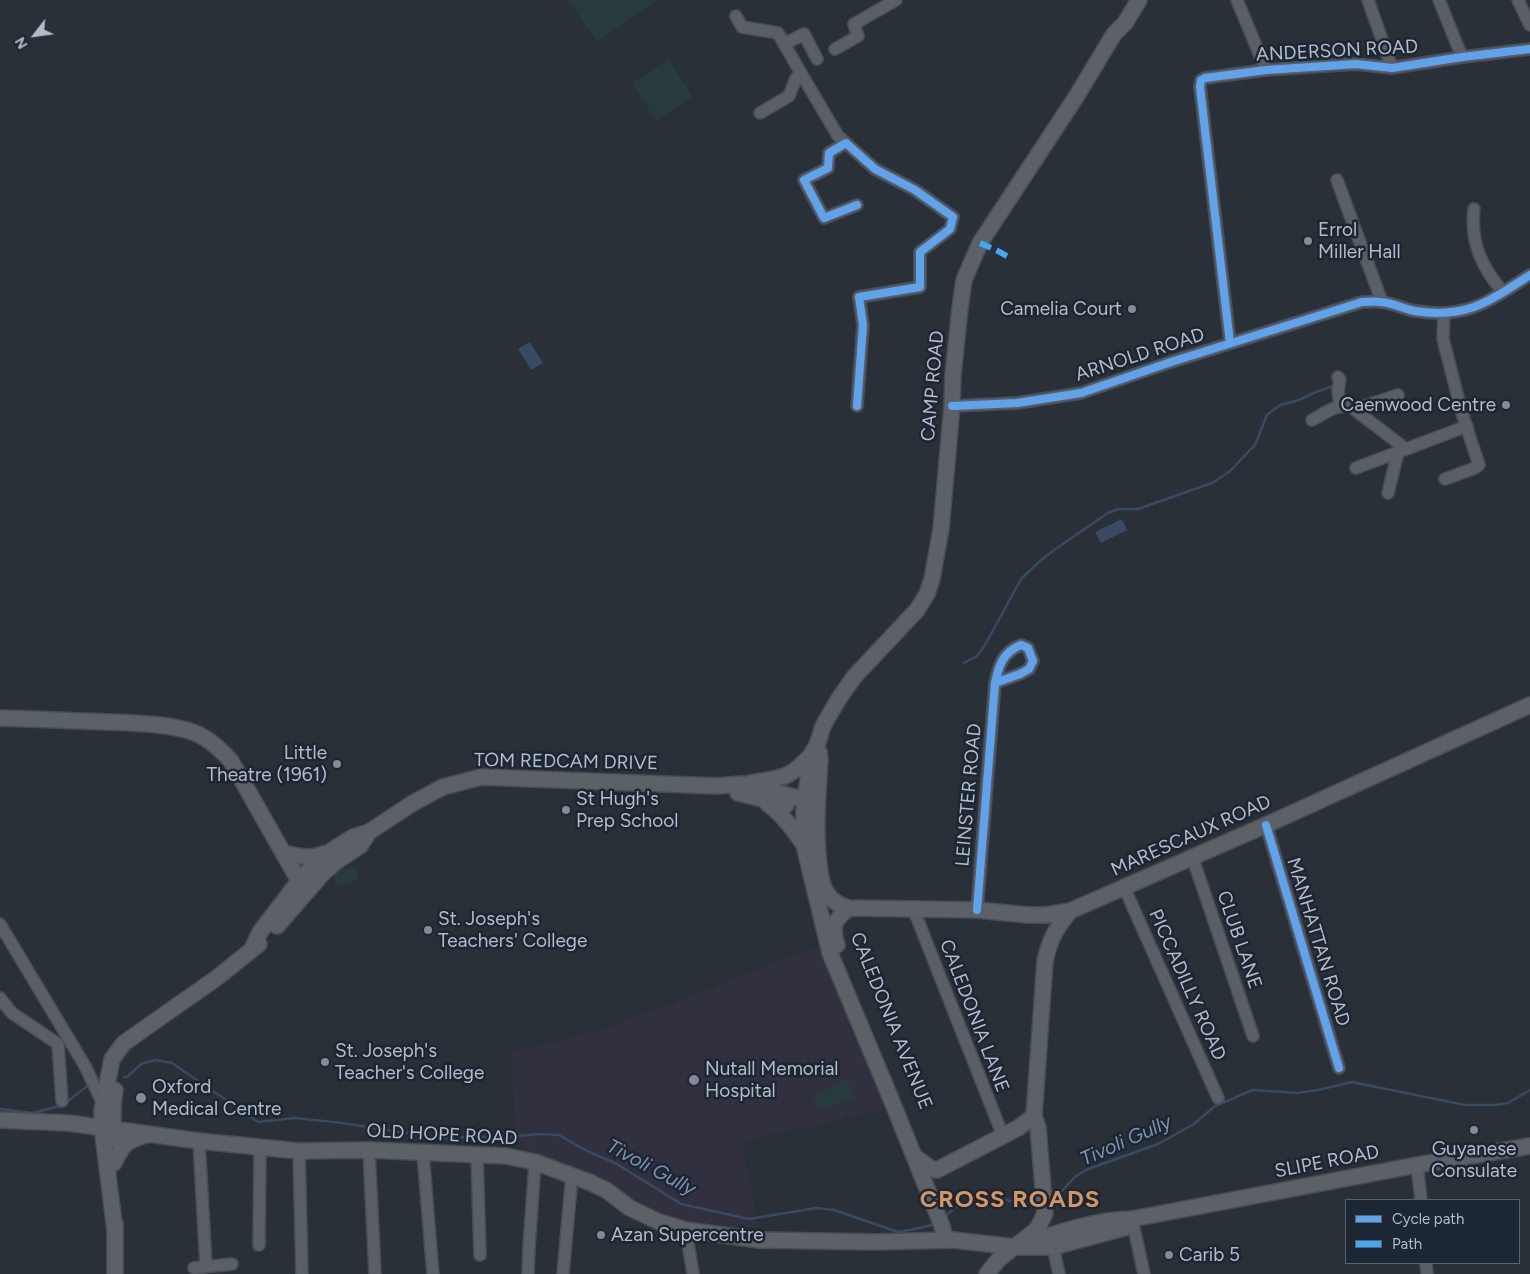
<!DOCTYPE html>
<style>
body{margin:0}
#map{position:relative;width:1530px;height:1274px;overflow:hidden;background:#2a3038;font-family:Figtree,sans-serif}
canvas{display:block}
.legend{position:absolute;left:1345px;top:1199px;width:175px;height:65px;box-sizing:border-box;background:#1d2633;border:1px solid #59626f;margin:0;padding:6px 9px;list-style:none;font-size:15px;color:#b4bcc9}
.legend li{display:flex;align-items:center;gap:10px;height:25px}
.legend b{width:25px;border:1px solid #59626f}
.north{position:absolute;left:10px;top:10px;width:50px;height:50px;-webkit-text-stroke:4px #1d2633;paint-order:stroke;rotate:240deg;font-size:14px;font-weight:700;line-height:20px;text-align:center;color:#b4bcc9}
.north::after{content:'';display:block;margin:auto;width:18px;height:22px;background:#b4bcc9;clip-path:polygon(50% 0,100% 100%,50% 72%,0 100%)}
</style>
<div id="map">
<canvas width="1530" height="1274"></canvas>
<ul class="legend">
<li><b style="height:6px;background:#60a3ed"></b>Cycle path</li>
<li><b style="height:6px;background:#3fa9f5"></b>Path</li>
</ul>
<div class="north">N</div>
</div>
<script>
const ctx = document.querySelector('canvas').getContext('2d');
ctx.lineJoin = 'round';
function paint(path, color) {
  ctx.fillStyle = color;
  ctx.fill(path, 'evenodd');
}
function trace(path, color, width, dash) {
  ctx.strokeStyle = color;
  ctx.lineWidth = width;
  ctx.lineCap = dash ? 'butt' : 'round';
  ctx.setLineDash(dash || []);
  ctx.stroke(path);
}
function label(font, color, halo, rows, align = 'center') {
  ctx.font = font + ' Figtree,sans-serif';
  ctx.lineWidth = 5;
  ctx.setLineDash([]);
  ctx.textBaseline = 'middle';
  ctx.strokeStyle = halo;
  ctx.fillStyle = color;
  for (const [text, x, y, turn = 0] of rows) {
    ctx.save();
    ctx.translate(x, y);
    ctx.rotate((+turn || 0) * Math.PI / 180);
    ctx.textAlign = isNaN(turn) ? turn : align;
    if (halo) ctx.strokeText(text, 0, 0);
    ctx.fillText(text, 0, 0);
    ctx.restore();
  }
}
const medical = new Path2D(`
 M821 945 887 1109 770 1135 743 1143 759 1232H718L684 1224 651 1209 612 1184 516 1146 511 1052 600 1031Z`);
const green = new Path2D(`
 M568 0H657L597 42Z
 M669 60 693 97 656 121 632 83Z
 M355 866 358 881 336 886 332 871Z
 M847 1078 855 1098 818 1110 812 1097Z`);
const water = new Path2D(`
 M530 342 543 363 531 370 518 349Z
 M1122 519 1127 530 1101 543 1095 532Z`);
const stream = new Path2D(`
 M964 663 977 656 985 645 1021 579 1040 561 1054 550 1108 513 1119 509H1138L1212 483 1229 472 1255 445 1267 415 1280 405 1299 400 1316 392 1336 385
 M124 1077H127L141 1064 155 1060 172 1063 258 1122 295 1118 342 1123 439 1138 519 1136 540 1134 559 1135 587 1151 617 1164 681 1204 749 1219 816 1208 834 1210 898 1232 915 1229 936 1224
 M0 1109 33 1113 63 1105 90 1084
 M1050 1199 1056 1197 1076 1176 1088 1169 1158 1144 1194 1124 1215 1106 1253 1090 1297 1093 1318 1090 1352 1082 1465 1105H1495L1508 1103 1530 1090
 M944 1218 954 1208 990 1195 1017 1203 1039 1205`);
const minor = new Path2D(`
 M1237 0 1266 70
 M1368 0 1392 68
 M1439 0 1462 57
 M1518 0 1530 25
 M736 16 742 27 778 33 802 75
 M784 44 804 34 817 59
 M835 49 858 36 854 24 896 0
 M760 113 789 96 796 78 802 75 838 136 846 143
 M1337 180 1382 302
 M1474 209C1470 242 1482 268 1503 292
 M1444 313 1443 339 1462 413 1479 465 1475 468 1445 479
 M1230 343 1200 87 1201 80 1205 78 1266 70 1356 64 1392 68 1462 57 1530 49
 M1338 377 1340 380 1338 390 1340 407
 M857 406 863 325 859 297 920 287V252L950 229 953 217 915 190 875 169 846 143 829 153 828 168 804 180 824 218 857 205
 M952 406 1017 403 1081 393 1171 362 1362 302C1368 302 1375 301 1381 302 1393 303 1404 309 1415 311 1467 319 1488 302 1530 275
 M1356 409 1398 395
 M1312 420C1324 414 1337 403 1351 407L1406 449
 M1356 468 1467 426
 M1388 493 1398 452
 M1266 825 1339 1068
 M1192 856 1253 1036
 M1124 887 1218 1098
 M913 908 1003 1136
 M977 910 995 683C999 665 1003 652 1021 645L1028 648 1033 661 1029 669 1020 674 995 683
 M0 924 85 1066 103 1104
 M0 998 12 1013 58 1044 62 1101
 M199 1141 206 1266
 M369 1150 375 1274
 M299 1151 302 1274
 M423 1153 433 1274
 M477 1155 480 1255
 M1417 1165 1421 1200
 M1132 1219 1144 1274
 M686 1230 693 1274
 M259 1245 260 1147
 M1053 1247 1059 1274
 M1426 1263 1427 1274
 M194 1268 232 1264
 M528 1274 529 1247 535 1162
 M563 1274 572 1175`);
const major = new Path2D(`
 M0 718C37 719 74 721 112 722 136 723 173 724 195 733 209 738 221 750 231 761L299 881 305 887
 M819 752 820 758C818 796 814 833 820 871 821 878 822 886 827 893 832 902 840 905 849 908L977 910 1028 915H1046L1070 911 1266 825 1530 705
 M750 783C782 777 787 781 811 755
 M738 793 786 805
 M767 803C783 815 793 829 804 845
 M283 853C300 856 310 860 326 853
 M277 926 323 873 337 861 360 846 369 832
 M837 945C831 926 834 920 849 908
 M252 949 260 932 299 881 317 862 334 849 353 837 369 832 413 803 443 787 481 777 716 786 743 784 814 802
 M0 1120 68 1123 199 1141 299 1151 369 1150 506 1156 535 1162 589 1182 606 1190 630 1208 659 1222 686 1230 759 1240 876 1242 953 1240 1016 1247H1053L1124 1228 1132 1219
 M113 1140V1106L115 1090
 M914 1156 930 1168 937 1170 1018 1128 1034 1116 1045 961C1050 939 1056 928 1070 911
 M114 1163C123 1144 127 1140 146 1135
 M115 1223V1274
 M115 1231 102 1127V1110L112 1059 124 1043 218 977 259 944
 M946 1240 942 1226 891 1099 830 953 804 845V810L811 755 817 745 823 726 838 700 854 677 917 610 927 594 932 579 941 529 952 406 953 375 960 308 964 280 980 243 1076 97 1114 34 1125 23 1139 0
 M1029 1243C1058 1232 1101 1219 1132 1219L1417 1165 1530 1146
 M987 1274 999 1259 1035 1231 1039 1226 1045 1213 1038 1127 1034 1116`);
const quiet = new Path2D(`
 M980 243 998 251 1012 259`);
const cycleway = new Path2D(`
 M1230 343 1200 87 1201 80 1205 78 1266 70 1356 64 1392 68 1462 57 1530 49
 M857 406 863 325 859 297 920 287V252L950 229 953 217 915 190 875 169 846 143 829 153 828 168 804 180 824 218 857 205
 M952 406 1017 403 1081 393 1171 362 1362 302C1368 302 1375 301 1381 302 1393 303 1404 309 1415 311 1467 319 1488 302 1530 275
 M1266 825 1339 1068
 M977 910 995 683C999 665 1003 652 1021 645L1028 648 1033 661 1029 669 1020 674 995 683`);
const markers = [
 [1308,241,5,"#848b96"],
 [1132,309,5,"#848b96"],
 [1506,405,5,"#848b96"],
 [337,764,5,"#848b96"],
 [566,810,5,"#848b96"],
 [428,930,5,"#848b96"],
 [325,1062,5,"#848b96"],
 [694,1080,6,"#848b96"],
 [141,1098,6,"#848b96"],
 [1474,1130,5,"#848b96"],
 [601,1235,5,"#848b96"],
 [1169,1255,5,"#848b96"]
];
const streetNames = [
 ["ANDERSON ROAD",1337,51,-3],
 ["ARNOLD ROAD",1140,355,-18],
 ["CAMP ROAD",933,386,-85],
 ["TOM REDCAM DRIVE",566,762,1],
 ["LEINSTER ROAD",969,795,-85],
 ["MARESCAUX ROAD",1191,836,-24],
 ["CLUB LANE",1239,940,71],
 ["MANHATTAN ROAD",1318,942,73],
 ["PICCADILLY ROAD",1187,985,66],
 ["CALEDONIA LANE",974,1016,69],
 ["CALEDONIA AVENUE",891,1021,68],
 ["OLD HOPE ROAD",442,1135,3],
 ["SLIPE ROAD",1327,1162,-11]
];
const poiNames = [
 ["Errol",1318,230],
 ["Miller Hall",1318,252],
 ["Camelia Court",1122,309,"right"],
 ["Caenwood Centre",1496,405,"right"],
 ["Little",327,753,"right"],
 ["Theatre (1961)",327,775,"right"],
 ["St Hugh's",576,799],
 ["Prep School",576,821],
 ["St. Joseph's",438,919],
 ["Teachers' College",438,941],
 ["St. Joseph's",335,1051],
 ["Teacher's College",335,1073],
 ["Nutall Memorial",705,1069],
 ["Hospital",705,1091],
 ["Oxford",152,1087],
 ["Medical Centre",152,1109],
 ["Guyanese",1474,1149,"center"],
 ["Consulate",1474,1171,"center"],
 ["Azan Supercentre",611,1235],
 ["Carib 5",1179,1255]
];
const waterNames = [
 ["Tivoli Gully",1126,1141,-24],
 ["Tivoli Gully",651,1168,28]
];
const districtNames = [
 ["CROSS ROADS",1010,1200]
];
paint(medical, '#31303e');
paint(green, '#273a3e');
paint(water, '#384963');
trace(stream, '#384963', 2.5);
trace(minor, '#484c53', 14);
trace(major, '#484c55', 18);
trace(minor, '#5a5e66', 11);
trace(major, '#5c6168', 15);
trace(quiet, '#3fa9f5', 6, [12, 6]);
trace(cycleway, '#60a3ed', 8);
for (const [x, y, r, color] of markers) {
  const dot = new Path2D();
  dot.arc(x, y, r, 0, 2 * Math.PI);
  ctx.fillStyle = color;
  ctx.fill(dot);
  trace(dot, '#1d2633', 2);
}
label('19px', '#b4bcc9', '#1d2633', streetNames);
label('19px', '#b4bcc9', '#1d2633', poiNames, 'left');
label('italic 20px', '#7c92b1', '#1d2633', waterNames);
ctx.letterSpacing = '1px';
label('bold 24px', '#d59563', '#1d2633', districtNames);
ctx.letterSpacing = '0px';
</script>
